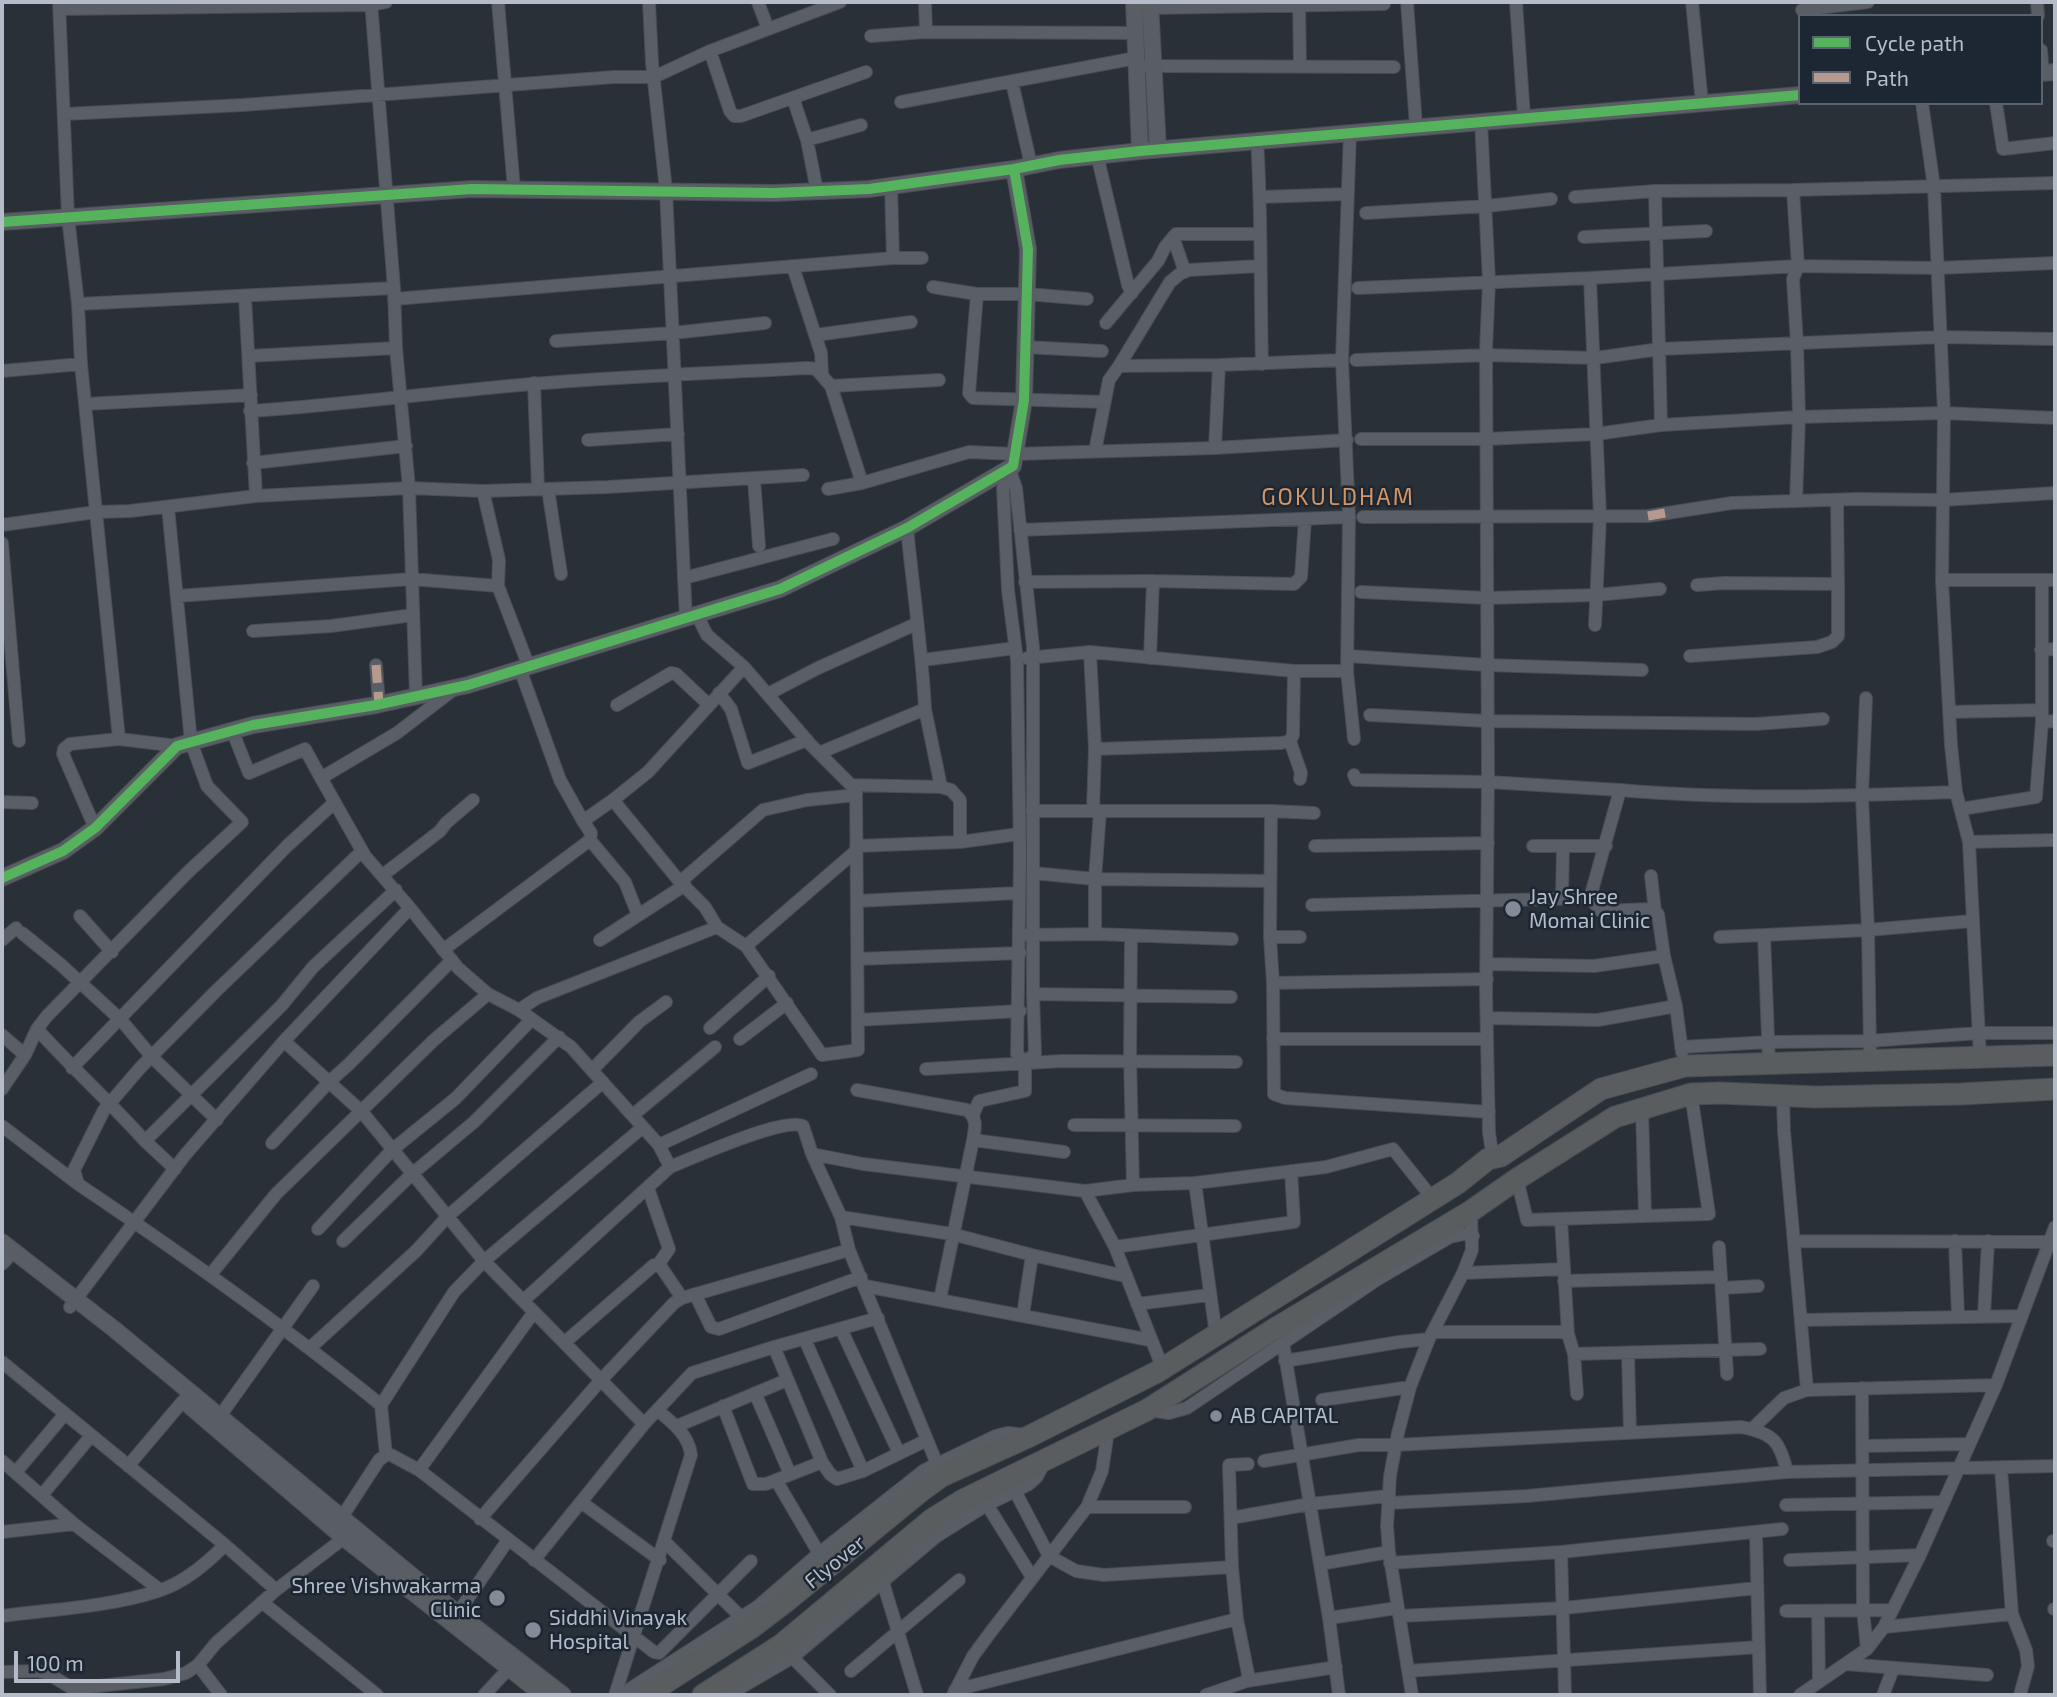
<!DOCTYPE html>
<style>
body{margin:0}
#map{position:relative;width:2057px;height:1697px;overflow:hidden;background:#2a3038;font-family:"Exo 2",sans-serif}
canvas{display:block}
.frame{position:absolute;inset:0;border:4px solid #b4bcc9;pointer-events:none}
.legend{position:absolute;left:1798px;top:14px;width:245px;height:91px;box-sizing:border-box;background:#1d2633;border:2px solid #59626f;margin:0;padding:9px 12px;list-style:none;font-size:21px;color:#b4bcc9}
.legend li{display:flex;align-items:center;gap:14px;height:35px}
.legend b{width:35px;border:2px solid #59626f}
.scale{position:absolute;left:14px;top:1651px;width:166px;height:32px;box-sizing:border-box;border:4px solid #b4bcc9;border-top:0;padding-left:9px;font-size:21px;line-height:24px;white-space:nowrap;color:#b4bcc9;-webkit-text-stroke:5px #1d2633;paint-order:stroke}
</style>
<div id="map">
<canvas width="2057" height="1697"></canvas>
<div class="frame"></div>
<ul class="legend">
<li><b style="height:9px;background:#56b35d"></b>Cycle path</li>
<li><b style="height:9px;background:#b69a8f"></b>Path</li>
</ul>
<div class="scale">100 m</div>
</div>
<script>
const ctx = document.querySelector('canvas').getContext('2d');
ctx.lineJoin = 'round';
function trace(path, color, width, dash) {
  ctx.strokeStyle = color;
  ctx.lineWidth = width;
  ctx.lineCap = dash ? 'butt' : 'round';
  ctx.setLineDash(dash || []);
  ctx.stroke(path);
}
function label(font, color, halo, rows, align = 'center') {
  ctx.font = font + ' "Exo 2",sans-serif';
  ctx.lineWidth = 5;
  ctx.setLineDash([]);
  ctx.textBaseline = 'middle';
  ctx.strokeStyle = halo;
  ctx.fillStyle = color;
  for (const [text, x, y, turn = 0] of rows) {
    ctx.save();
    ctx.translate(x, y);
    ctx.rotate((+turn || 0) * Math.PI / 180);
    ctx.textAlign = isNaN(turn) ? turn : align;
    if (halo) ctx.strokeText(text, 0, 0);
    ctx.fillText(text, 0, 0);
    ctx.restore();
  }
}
const street = new Path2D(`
 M59 2 68 217 78 304 81 364 119 739
 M371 2 394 288 396 348 409 488 416 696
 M498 2 514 189
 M649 2 652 63 666 190 686 619
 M758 2 768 29
 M925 2 926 32
 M1299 2 1300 67
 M1407 2 1416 126
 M1516 2 1524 117
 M1692 2 1702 103
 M2037 2 2038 16
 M1151 8 1384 4
 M60 9 371 5 386 2
 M1802 10 1868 2
 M871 36 926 32 1135 33
 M2041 50 2043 73
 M710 51 730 111 734 116H741L866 72
 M1147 66 1394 67
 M1012 82 1031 165
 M793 98 807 140 817 191
 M901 102 1136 58
 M1922 103 1934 187 1944 413 1942 580 1951 745 1956 792 1969 842 1980 1057
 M1996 103 2003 149 2055 143
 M65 114 243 105 614 77H654L710 51 840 2
 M1481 121 1489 281 1486 350 1488 774 1486 992 1489 1133 1493 1158
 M1350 132 1342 360 1349 517 1347 671 1354 739
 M807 140 861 125
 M1257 140C1262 215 1260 289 1262 364
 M1097 155 1128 285 1132 293
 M891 186 893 258
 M1655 191 1661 425
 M1261 197 1347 194
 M1575 197 1655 191 1793 190
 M1366 213 1487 206 1551 199
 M1173 237 1185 272
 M1584 237 1706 231
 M793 267 821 353 822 374
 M1590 278 1798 266 1938 268 2055 263
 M933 287 977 294
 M1358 288 1590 278 1600 517 1595 625
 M245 297 256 496
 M394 299 893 258H922
 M1087 299 1027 294H977L969 393 973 398 1104 402
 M78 304 394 288
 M1106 323 1158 261 1165 247 1176 234H1260
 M816 335 911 322
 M556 341 673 333 765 323
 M1025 347 1102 351
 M249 356 396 348
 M1356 360 1487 355 1595 358 1660 349 1941 337 2055 339
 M1119 366 1170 282 1181 273 1189 270 1259 266
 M2 371 81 364
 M534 383 538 489
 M831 386 939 380
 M86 404 251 395
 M250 411C344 405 437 392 531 384 623 376 715 373 808 368L816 369 831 386 862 483 969 452 1015 454 1215 448 1347 440
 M1361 439H1486L1596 434 1661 425 1799 417 1944 413 2055 418
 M588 440 678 434
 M1215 448 1219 365
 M1095 451 1109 380 1119 366 1219 365 1342 360
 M253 463 406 446
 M1011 474 1016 488 1033 647V994L1035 1054 1025 1062
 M754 479 759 546
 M548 489 561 574
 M828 489 862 483
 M483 491 499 560 498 586
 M1796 501 1799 417 1797 344 1793 279 1798 266 1793 190 2055 183
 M1363 517 1648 516 1732 503 1857 499 1943 500 2055 493
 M2 525 96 512 130 511 256 496 409 488 483 491 608 487 803 475
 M1020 530 1349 517
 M2 543 19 741
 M684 578 833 539
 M1942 580H2055
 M2042 580V722L2055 721
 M1025 582 1153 581 1294 584 1301 577 1305 520
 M1697 585 1724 583 1838 584 1837 500
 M1361 592 1487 598 1596 595 1660 589
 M177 596 411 579 498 586 529 667
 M697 615 707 635 744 667 811 745 856 790 858 1050 822 1055 746 946
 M253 631 331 626 413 615
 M2041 650 2055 649
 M1090 652 1095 749 1093 810
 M1348 656 1487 665 1642 670
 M1690 656 1817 647 1832 642 1838 636V584
 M1027 658 1090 652 1294 671 1293 735 1290 741 1281 743 1095 749
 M1150 658 1153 581
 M923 660 1015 648
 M376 665 379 704
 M520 669 560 780 583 821
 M1294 671H1347
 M719 693 731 709 748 763 807 740
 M768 694 818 668 916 624
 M1866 698 1862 796 1868 930 1870 1049
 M617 705 671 673 676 674 708 704
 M925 709 941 787
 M1949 712 2042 710
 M1370 715 1487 721 1756 724 1823 719
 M232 730 249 773 305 749 321 778
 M1290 741 1301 773 1300 779
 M819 753 925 709C922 649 913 589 907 528
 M1354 775 1356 780 1488 782 1620 790
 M851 785 941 787 951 790 960 800V842
 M2 802 32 803
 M1961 809 2036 797 2042 722
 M1032 811H1271L1270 937 1273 983 1274 1094 1285 1098 1489 1112
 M1100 811 1095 879 1270 881
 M1271 811 1314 813
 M95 828 63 754 64 749 70 744 119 739 177 746
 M590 840 625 882 638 915
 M1969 842 2055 840
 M856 846 960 842 1019 834
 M1315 846 1488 843
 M1533 846H1606
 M362 851 216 991 140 1068 104 1110 74 1170 78 1184C182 1254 284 1326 381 1405
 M1033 873 1095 879V934L1232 939
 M383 875 440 831 446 823 473 800
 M1651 876 1655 911
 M680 882 763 810 807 800 856 795
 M1562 898 1563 846
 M1590 898 1601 911 1651 909 1658 914 1664 956 1676 1006 1682 1052
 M857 901 1018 893
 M1312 905 1590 898 1620 790C1732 800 1844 796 1956 792
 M410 908 458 968 488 994 519 1010 571 1047 659 1145 811 1074
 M80 916 112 952
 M717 927 705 907 680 882 613 800 648 772 744 667
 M22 933 60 964 121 1020 152 1057 217 1120
 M1027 935 1095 934
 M1131 936 1130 1057 1133 1185
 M1270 937H1300
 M1720 937 1764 935
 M2 940 16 928
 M600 940 685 885
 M443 950 590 840 591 833 583 821 613 800
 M857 959 1020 953
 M1488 964 1594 966 1664 956
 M1273 983 1487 979
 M1033 994 1231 997
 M519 1010 537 998 717 927 746 946 857 850
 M1487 1018 1598 1020 1676 1006
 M858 1020 1020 1011
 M710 1028 769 976
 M37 1029C72 1068 110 1102 145 1141
 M2 1035 25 1055
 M740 1039 787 1003
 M1273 1039H1487
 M284 1041 362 1112 484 1261 644 1424
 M1681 1047 1769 1042 1869 1041 1979 1033H2055
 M1769 1063 1764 935 1868 930 1972 921
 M72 1068 287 846 334 803
 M926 1069 1062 1061 1236 1062
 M592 1070 639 1022 666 1002
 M2 1089 25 1055 37 1029 47 1016 188 872 242 822 207 786 191 742 168 507
 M857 1090 967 1110C978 1119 975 1128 973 1140L940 1299
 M1783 1097 1784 1131 1807 1390
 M633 1115 715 1047
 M973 1115 979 1101 1025 1091V1062L1017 1054 1020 855 1017 660 1008 590 1003 488 1011 474 1013 466
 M1074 1125 1235 1126
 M2 1126 78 1184
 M973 1140 1064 1152
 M272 1143 330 1081 348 1065 452 960
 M670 1167C693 1158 783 1117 803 1126L812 1154
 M175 1169 145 1141 282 1005 313 967 396 890
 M1517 1179 1527 1220 1645 1216 1642 1109
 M1195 1183 1216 1335
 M648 1188 669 1249 658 1265
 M1085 1191 1133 1185 1195 1183 1326 1167 1393 1149 1433 1199
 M1645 1216 1709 1214 1691 1094
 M841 1217 952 1234 1032 1255 1125 1276
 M1561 1219 1568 1334
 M318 1229 392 1150 456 1098 532 1019
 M343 1241 412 1174 474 1122 559 1037
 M1794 1241 2050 1242
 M1955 1241 1958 1316
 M1115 1247 1294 1222 1291 1171
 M1719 1247 1727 1374
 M2 1264 7 1259
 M1463 1273 1564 1269
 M211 1274 276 1194 434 1040 488 994
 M1564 1281 1721 1277
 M865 1286 1150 1340
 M1722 1288 1758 1286
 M695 1294 711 1327 719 1329 861 1277
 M523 1301 670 1167 659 1145
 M1137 1304 1209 1295
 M70 1307 185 1155 284 1041 410 908 365 856 321 778 397 733 453 690
 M1023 1315 1032 1255
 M1984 1315 1988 1241
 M1802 1320 2022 1316
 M841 1329 899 1453
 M1433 1332H1561L1568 1334 1574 1354 1760 1349
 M805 1340 863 1471
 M565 1342 654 1265 661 1267 682 1298
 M1283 1343 1329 1618 1339 1695
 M774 1347 822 1462 830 1474 837 1479 863 1471 927 1440
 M310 1348 416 1251 448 1216 603 1082
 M1628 1353 1630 1433
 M1574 1354 1577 1394
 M1285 1361 1399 1342 1429 1339
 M2 1362 225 1545 276 1590
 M1862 1388 1863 1610 1867 1649
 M755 1393 790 1474
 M1322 1400 1410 1387
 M723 1406 753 1484H766L822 1462
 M1148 1410 1169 1413 1187 1408 1378 1279 1450 1237 1464 1234 1473 1236
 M215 1423 313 1286
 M677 1426 787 1380
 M1752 1429 1784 1398 1807 1390 1996 1385
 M1864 1446 1969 1444
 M386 1455 381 1405 454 1292 484 1261 643 1127
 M2 1461 74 1524 160 1590
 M1264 1461 1359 1445H1395L1741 1427C1772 1433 1780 1440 1787 1472
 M937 1464 849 1250 841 1217 812 1154 863 1164 1085 1191 1115 1247 1163 1369
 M128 1466 183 1401
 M2001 1468 2012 1614 2026 1650 2028 1666 2020 1695
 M419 1470 534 1312
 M16 1472 64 1415
 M776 1480 820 1555
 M1014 1489 1049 1556 1076 1571 1104 1575 1232 1567
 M42 1495 91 1436
 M581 1502 660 1560
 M986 1503 1032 1577
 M1388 1503 1527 1496 1787 1472 2055 1466
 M1786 1505 1942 1502
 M1087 1507H1185
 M1231 1518 1310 1504 1388 1496
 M480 1519 601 1380 674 1303 682 1298 849 1250
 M338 1523 379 1460 386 1455H391L419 1470 654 1652 659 1653 751 1561
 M2 1532 74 1524
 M1756 1533 1760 1695
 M2053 1541H2055
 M665 1542 743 1619
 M534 1560 644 1424 692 1373 774 1347 878 1318
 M1790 1560 1920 1555
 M1390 1563 1561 1552
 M1320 1564 1389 1552
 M882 1579 917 1695
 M262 1602 377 1695
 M2054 1609H2055
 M1786 1611 1892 1610
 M1818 1611 1819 1682
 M2 1616C53 1609 109 1607 158 1591 184 1583 206 1564 225 1545
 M1399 1616 1564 1608 1757 1588
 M1329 1618 1397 1608
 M453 1620 508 1540
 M1884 1627 2012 1614
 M791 1656 830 1695
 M1845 1664 1987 1675
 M198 1665 221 1695
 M851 1671 959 1580
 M1408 1671 1759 1647
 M2 1672 37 1671 47 1673 70 1687H89L164 1679 186 1673 198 1665 216 1643 276 1590 344 1538
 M1247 1681 1336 1667
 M955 1690 1237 1619
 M484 1695 515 1662
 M615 1695 691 1455C689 1435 672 1422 657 1410
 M953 1695 973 1656 990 1633 1087 1507 1102 1471 1108 1431
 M1206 1695 1247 1681 1248 1674 1237 1619 1232 1567 1229 1465 1248 1464
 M1412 1695 1389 1552 1387 1526 1390 1476 1398 1433 1410 1387 1429 1339 1463 1273 1472 1250 1471 1211
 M1565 1695 1561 1552 1782 1529
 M1800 1695 1867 1649 1884 1627 1920 1555 1996 1385 2055 1227
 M1883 1695 1893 1669`);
const secondary = new Path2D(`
 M1134 2 1140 151
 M1150 2 1158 149
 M2041 73 2055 72
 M2 222 472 189 774 193 869 189 1014 169 1059 160 1140 151 1800 95
 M2 878 63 851 95 828 177 746 253 725 376 705 468 685 780 589 907 528 1013 466 1024 400 1028 249 1014 169
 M2 1242 114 1329 458 1614 563 1695
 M185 1402 344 1538 543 1695
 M624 1695 759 1608 820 1555 925 1472 996 1438 1008 1435 1025 1437
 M724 1695 791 1656 935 1535 986 1503 1027 1483 1035 1476 1043 1461`);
const highway = new Path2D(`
 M646 1695 751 1628 784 1603 921 1491 942 1476 1028 1437 1157 1372 1458 1183 1488 1159 1501 1156 1601 1089 1685 1066 2055 1055
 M703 1695 781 1645 931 1520 963 1500 1147 1410 1276 1328 1471 1211 1517 1179 1615 1117 1691 1094 1720 1093 1816 1097 1960 1094 2055 1089`);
const quiet = new Path2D(`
 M1648 516 1665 513
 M376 665 379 704`);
const cycleway = new Path2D(`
 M2 222 472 189 774 193 869 189 1014 169 1059 160 1140 151 1800 95
 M2 878 63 851 95 828 177 746 253 725 376 705 468 685 780 589 907 528 1013 466 1024 400 1028 249 1014 169`);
const markers = [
 [1513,909,9,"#848b96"],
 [1216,1416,7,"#848b96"],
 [497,1598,9,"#848b96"],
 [533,1630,9,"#848b96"]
];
const poiNames = [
 ["Jay Shree",1529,897],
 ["Momai Clinic",1529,921],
 ["AB CAPITAL",1230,1416],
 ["Shree Vishwakarma",481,1586,"right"],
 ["Clinic",481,1610,"right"],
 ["Siddhi Vinayak",549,1618],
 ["Hospital",549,1642]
];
const streetNames = [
 ["Flyover",835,1562,-39]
];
const neighbourhoodNames = [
 ["GOKULDHAM",1338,497]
];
trace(street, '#484c53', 14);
trace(secondary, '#484c53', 18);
trace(highway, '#474c53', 23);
trace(street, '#5a5e66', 12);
trace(secondary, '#595d64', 16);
trace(highway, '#5a5d60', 21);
trace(quiet, '#b69a8f', 9, [18, 9]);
trace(cycleway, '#56b35d', 10);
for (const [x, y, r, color] of markers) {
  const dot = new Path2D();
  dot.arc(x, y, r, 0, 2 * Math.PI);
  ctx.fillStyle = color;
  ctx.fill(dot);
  trace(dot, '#1d2633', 2.5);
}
label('21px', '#b4bcc9', '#1d2633', poiNames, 'left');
label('21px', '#b4bcc9', '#1d2633', streetNames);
ctx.letterSpacing = '2px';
label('23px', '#d59563', '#1d2633', neighbourhoodNames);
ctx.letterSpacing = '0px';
</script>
